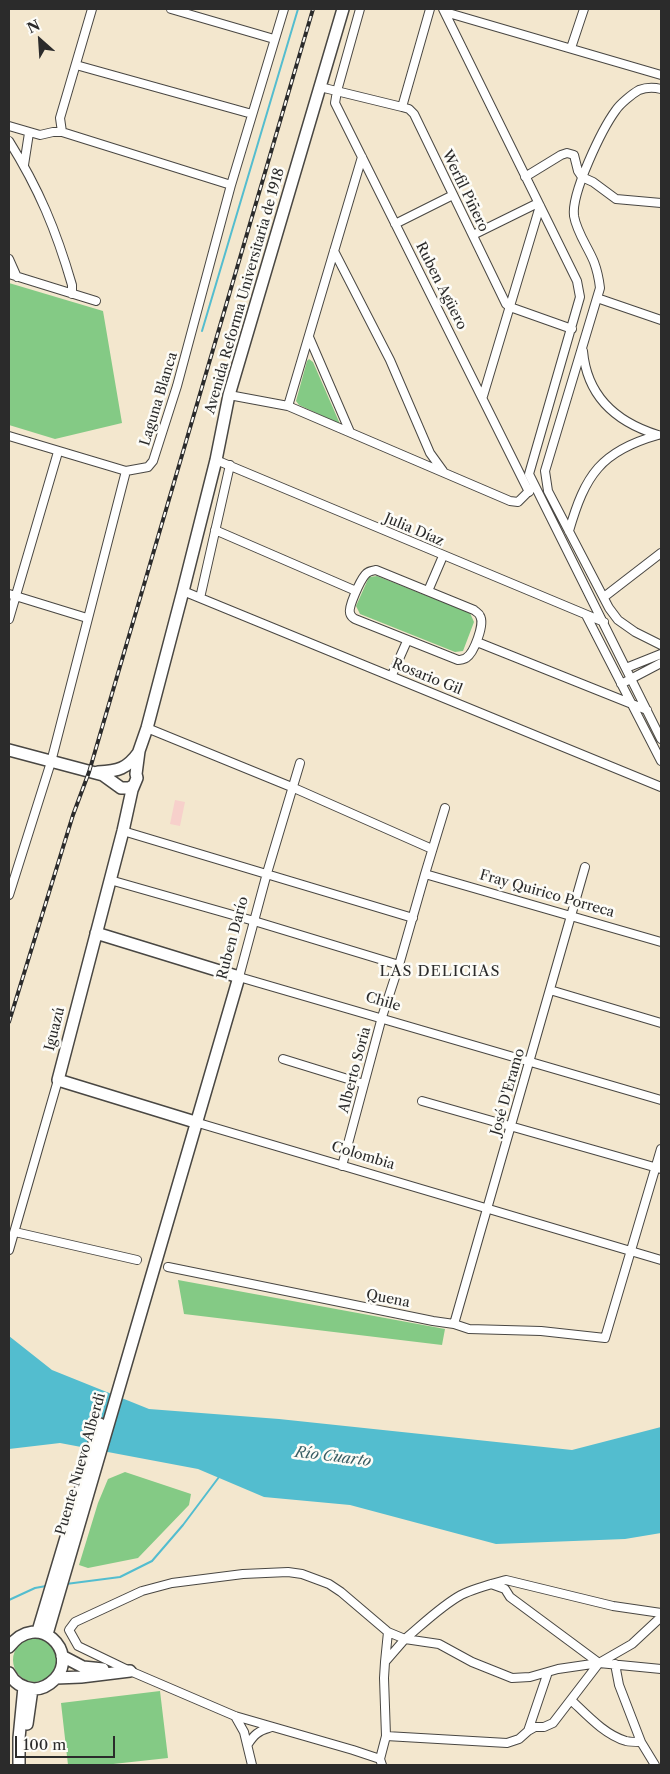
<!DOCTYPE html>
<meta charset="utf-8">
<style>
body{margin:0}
#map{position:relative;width:670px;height:1774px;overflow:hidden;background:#f3e7ce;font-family:"Libre Caslon Text",serif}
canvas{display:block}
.frame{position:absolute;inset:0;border:10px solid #2b2b2b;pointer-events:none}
.north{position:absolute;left:15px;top:15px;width:50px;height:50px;-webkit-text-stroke:4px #fdfcf7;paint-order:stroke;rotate:334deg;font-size:14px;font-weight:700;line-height:20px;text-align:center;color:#2b2b2b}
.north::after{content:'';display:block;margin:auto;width:18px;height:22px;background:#2b2b2b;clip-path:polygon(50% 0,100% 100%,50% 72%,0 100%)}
.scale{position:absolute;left:15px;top:1736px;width:100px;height:22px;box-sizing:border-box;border:2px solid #2b2b2b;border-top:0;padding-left:6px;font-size:15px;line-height:18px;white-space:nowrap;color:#2b2b2b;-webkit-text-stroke:4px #fdfcf7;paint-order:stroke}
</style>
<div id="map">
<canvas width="670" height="1774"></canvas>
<div class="frame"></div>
<div class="north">N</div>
<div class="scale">100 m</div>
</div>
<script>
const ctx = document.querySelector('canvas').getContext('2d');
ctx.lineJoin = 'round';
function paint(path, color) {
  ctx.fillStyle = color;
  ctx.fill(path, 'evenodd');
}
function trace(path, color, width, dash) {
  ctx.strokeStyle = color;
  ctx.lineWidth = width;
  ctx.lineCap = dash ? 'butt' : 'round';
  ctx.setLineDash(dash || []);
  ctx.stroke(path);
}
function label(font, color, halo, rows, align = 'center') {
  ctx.font = font + ' "Libre Caslon Text",serif';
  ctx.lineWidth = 5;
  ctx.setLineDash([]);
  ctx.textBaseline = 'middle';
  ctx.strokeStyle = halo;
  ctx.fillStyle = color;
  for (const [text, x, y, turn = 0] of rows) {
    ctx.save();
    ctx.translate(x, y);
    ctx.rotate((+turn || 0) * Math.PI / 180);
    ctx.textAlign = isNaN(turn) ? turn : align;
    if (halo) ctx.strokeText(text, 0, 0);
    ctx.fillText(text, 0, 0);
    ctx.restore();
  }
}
const built = new Path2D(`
 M175 800 185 802 180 826 170 824Z`);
const green = new Path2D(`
 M9 283 103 311 122 423 55 439 9 425Z
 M309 359 313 362 340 424 299 405 296 401 307 361Z
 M377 576 470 613 474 622 463 651 455 652 360 614 356 606 369 577Z
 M178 1280 445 1329 442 1345 184 1314Z
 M125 1472 191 1494 189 1505 138 1558 88 1568 79 1565 98 1503 108 1479Z
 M13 1660a22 22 0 1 1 44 0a22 22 0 1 1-44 0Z
 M160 1691 168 1758 104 1765H68L61 1703Z`);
const water = new Path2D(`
 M9 1336 52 1370 149 1409 279 1419 572 1450 661 1427V1533L625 1539 496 1544 350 1505 264 1497 198 1469 60 1443 9 1449Z`);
const stream = new Path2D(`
 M202 331 298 9
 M66 1584 120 1577 152 1561 183 1525 219 1477
 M9 1600 35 1588 46 1586`);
const minor = new Path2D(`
 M171 9 274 39
 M360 9 337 91 335 103 529 492
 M443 9 577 281 580 297 529 474 661 739
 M445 12 661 75
 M571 48 584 9
 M76 65 252 114
 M320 87 402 107 409 109 414 114 506 304 510 307 572 329
 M661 89C653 87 647 87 639 90 632 94 620 104 616 110 602 129 571 193 574 216 577 233 588 247 594 262 597 270 599 279 600 288L545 471 548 491 609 608 618 620 635 632 661 645
 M402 107 430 9
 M9 126 40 135 53 132H62L231 185
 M62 132 60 118 92 9
 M9 141C39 189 56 230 72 285V294
 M24 165 29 133
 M525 177 561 155 567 153 574 155 578 171 582 177 593 182 616 199 661 203
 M395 224 453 195
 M473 235 538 203
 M334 251 390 360 430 453 443 471
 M9 259 17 277
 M9 274 96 301
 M597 298 661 320
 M309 337 350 432
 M583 351C587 396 616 422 658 435
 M229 395 288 406 510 501 518 502 531 489
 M483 396 540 206
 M288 406 362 157
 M9 436 126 471
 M216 460 604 622
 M215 530 356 591
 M569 531C585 475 601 451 658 435
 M376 570 474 610C476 612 479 613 480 616 485 624 474 653 466 658 465 659 460 660 458 660L355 619C352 617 351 617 350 613 348 607 360 581 365 575 368 571 371 571 376 570Z
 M183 591 661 787
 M428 591 443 556
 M9 594 87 618
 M604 597 661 553
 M200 598 230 465
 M586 615 661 761
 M9 619 58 452
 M477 642 647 710
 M626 668 661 654
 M392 675 407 641
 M621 684 661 663
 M147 728 294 788 432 849
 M300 763 267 873 239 977 661 1100
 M123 831 413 918
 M425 874 661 942
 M110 880 254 921 399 965
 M9 895 51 762 126 471 148 467 153 461 177 386 231 185 284 9
 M550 990 661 1023
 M283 1059 364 1084
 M422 1101 661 1169
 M195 1122 661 1260
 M342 1166 382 1017 399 965 425 874 445 808
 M15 1232 137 1260
 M9 1250 58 1080
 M168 1267 433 1321 454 1324 469 1329 541 1331 605 1338 661 1149
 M454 1324 585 867
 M491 1584 505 1589 510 1597 599 1663
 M385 1662 388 1632
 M615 1664 619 1685 641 1742
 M571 1700C587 1715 605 1735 626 1741 630 1742 636 1742 641 1742L655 1765
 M235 1716 244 1732 252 1765
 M528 1731 548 1672
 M386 1736 507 1743 519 1739 528 1731 535 1727H544L553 1723 599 1663 632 1644 661 1617
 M248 1744C254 1735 258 1731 269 1728
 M380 1759 353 1750 235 1716 130 1671 78 1646 69 1630 75 1622 142 1591 172 1583 243 1574 288 1572 302 1574 329 1584 341 1592 388 1632 405 1639C423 1624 441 1606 461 1595 475 1588 491 1584 506 1580L613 1606 661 1613
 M382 1765 380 1759 386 1736 384 1678 385 1662 405 1639 439 1644 472 1662 512 1678 530 1677 558 1669 599 1663 661 1669`);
const secondary = new Path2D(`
 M9 750 103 775 121 788H129L133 786
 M98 772C118 771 127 769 139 752
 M195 1122 58 1080 123 831 132 790 137 778 136 774 139 751 147 728 183 591 216 460 229 395 343 9
 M38 1631 100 1424
 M47 1634 239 977 96 933
 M9 1647C38 1609 80 1652 55 1679 49 1685 42 1689 34 1689 23 1688 14 1683 9 1673
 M62 1656 83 1667 103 1669
 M56 1678 81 1677 130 1671
 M27 1724 32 1689
 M19 1765V1738L24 1687`);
const rail = new Path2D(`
 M9 1022 73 815 89 772 313 9`);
const streetNames = [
 ["Werfil Piñero",465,191,64],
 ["Ruben Agüero",441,286,63],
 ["Avenida Reforma Universitaria de 1918",245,291,-74],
 ["Laguna Blanca",159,399,-73],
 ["Julia Díaz",414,530,23],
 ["Rosario Gil",427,677,22],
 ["Fray Quirico Porreca",547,894,16],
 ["Ruben Darío",233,938,-75],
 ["Chile",383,1002,16],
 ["Iguazú",55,1029,-76],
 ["Alberto Soria",355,1070,-75],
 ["José D'Eramo",508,1092,-74],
 ["Colombia",363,1156,17],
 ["Quena",388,1299,11],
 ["Puente Nuevo Alberdi",81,1464,-74]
];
const neighbourhoodNames = [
 ["LAS DELICIAS",440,972]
];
const waterNames = [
 ["Río Cuarto",333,1457,7]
];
paint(built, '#f7d0cb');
paint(green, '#84ca85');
paint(water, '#53bdcf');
trace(stream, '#53bdcf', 2);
trace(minor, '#494743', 10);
trace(secondary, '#494743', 14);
trace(minor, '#fff', 8);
trace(secondary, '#fff', 11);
trace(rail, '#2b2b2b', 4);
trace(rail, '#fdfcf7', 2, [5.5]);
label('14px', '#2b2b2b', '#fdfcf7', streetNames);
ctx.letterSpacing = '1px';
label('15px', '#2b2b2b', '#fdfcf7', neighbourhoodNames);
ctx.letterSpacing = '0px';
label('italic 15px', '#395e64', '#fdfcf7', waterNames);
</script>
